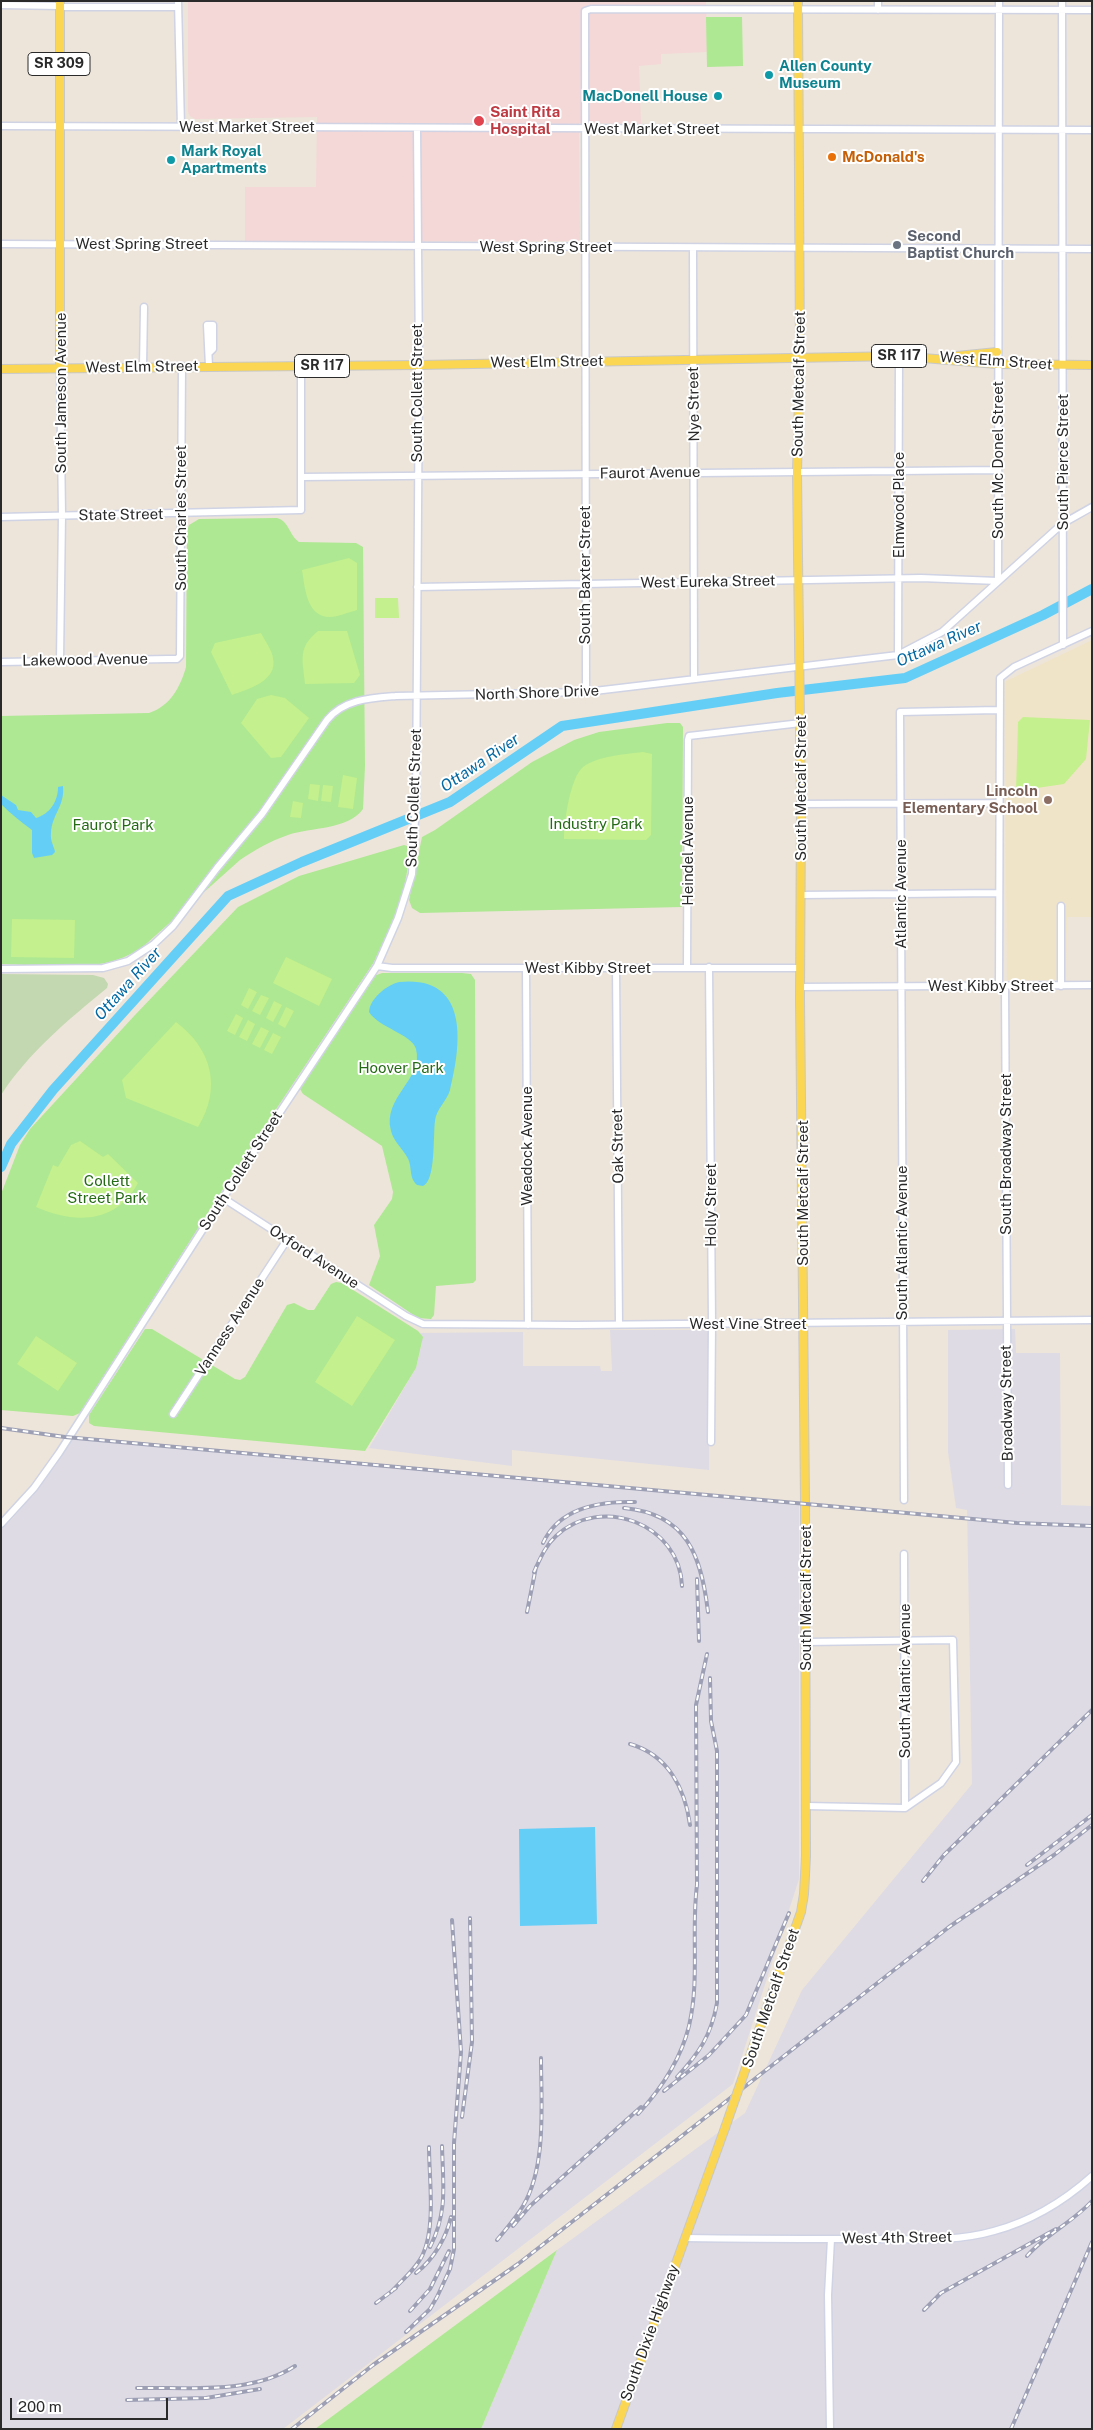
<!DOCTYPE html>
<style>
body{margin:0}
#map{position:relative;width:1093px;height:2430px;overflow:hidden;background:#ede5da;font-family:"Public Sans",sans-serif}
canvas{display:block}
.frame{position:absolute;inset:0;border:2px solid #2a2a2a;pointer-events:none}
.scale{position:absolute;left:10px;top:2398px;width:158px;height:22px;box-sizing:border-box;border:2px solid #2a2a2a;border-top:0;padding-left:6px;font-size:15px;line-height:18px;white-space:nowrap;color:#2a2a2a;-webkit-text-stroke:4px #fff;paint-order:stroke}
</style>
<div id="map">
<canvas width="1093" height="2430"></canvas>
<div class="frame"></div>
<div class="scale">200 m</div>
</div>
<script>
const ctx = document.querySelector('canvas').getContext('2d');
ctx.lineJoin = 'round';
function paint(path, color) {
  ctx.fillStyle = color;
  ctx.fill(path, 'evenodd');
}
function trace(path, color, width, dash) {
  ctx.strokeStyle = color;
  ctx.lineWidth = width;
  ctx.lineCap = dash ? 'butt' : 'round';
  ctx.setLineDash(dash || []);
  ctx.stroke(path);
}
function label(font, color, halo, rows, align = 'center') {
  ctx.font = font + ' "Public Sans",sans-serif';
  ctx.lineWidth = 4;
  ctx.setLineDash([]);
  ctx.textBaseline = 'middle';
  ctx.strokeStyle = halo;
  ctx.fillStyle = color;
  for (const [text, x, y, turn = 0] of rows) {
    ctx.save();
    ctx.translate(x, y);
    ctx.rotate((+turn || 0) * Math.PI / 180);
    ctx.textAlign = isNaN(turn) ? turn : align;
    if (halo) ctx.strokeText(text, 0, 0);
    ctx.fillText(text, 0, 0);
    ctx.restore();
  }
}
const industrial = new Path2D(`
 M1015 1329 1016 1353H1060L1061 1505 1092 1506V2429H481L557 2250 745 2113 802 1990 972 1784 967 1510 956 1508 948 1452V1330Z
 M610 1330H709V1470L512 1450V1466L369 1448 416 1368 422 1343 420 1333 523 1332V1366H600L601 1371H612Z
 M72 1439 799 1505V1879L733 2084 283 2429H1V1529L13 1518 55 1466Z`);
const education = new Path2D(`
 M1092 640V917H1067L1066 980H1007L1004 682Z`);
const medical = new Path2D(`
 M188 1H787L706 2 707 52 661 54V64L639 66 641 124 579 123 580 241 245 242V187H316L317 117 195 119 190 116 188 112Z`);
const green = new Path2D(`
 M706 17H742L743 66 707 67Z
 M277 518C289 521 289 535 299 542L356 543 363 547 365 766 363 809C348 830 311 827 288 835 270 841 255 850 240 860L146 944C107 976 48 965 1 964V716L149 713C170 706 180 688 186 667L187 531 189 525 199 519Z
 M667 723H680L683 727 682 907 420 913 412 908 409 900 422 837 435 830 532 762 574 740 599 732Z
 M404 845 407 846C414 879 388 932 374 962L225 1186 80 1413 73 1416 1 1410V1194L20 1145 30 1129 135 1015 238 907 299 876Z
 M382 973H462L471 974 475 980 476 1280 473 1283 436 1286 434 1315 431 1319 418 1318 369 1285 380 1256 374 1225 392 1199 393 1192 382 1146 303 1094 300 1089 374 976Z
 M336 1282 342 1283 418 1331 423 1337 416 1368 365 1451 94 1426 89 1423V1415L145 1329H152L235 1379 240 1380 245 1377 287 1305 294 1303 308 1310H314L331 1284Z
 M557 2250 481 2429H315Z`);
const cemetery = new Path2D(`
 M1 974 93 975 104 978 108 984 107 988C68 1020 29 1052 1 1095Z`);
const pitch = new Path2D(`
 M349 558 357 563V610C349 612 338 617 330 617 306 617 305 587 302 570Z
 M375 598H398L399 618H375Z
 M318 631H347L360 675 354 683 305 684C303 660 297 648 318 631Z
 M261 633C265 641 272 650 273 658 278 681 248 689 232 695L211 652 215 643Z
 M271 695 285 698 309 718 281 757 271 758 241 723 257 699Z
 M1023 717 1090 720 1086 759 1064 784 1016 791 1018 722Z
 M643 752 652 754 651 835 646 840 564 839C564 822 570 778 583 767 598 756 625 754 643 752Z
 M343 775 357 778 353 809 338 807Z
 M310 784 320 785 318 801 308 799Z
 M323 785 333 786 331 802 321 801Z
 M293 801 303 803 301 818 290 817Z
 M12 919 75 920 74 958 11 957Z
 M286 957 332 979 319 1006 273 983Z
 M249 988 257 992 248 1009 241 1005Z
 M261 995 269 998 260 1015 252 1011Z
 M274 1001 282 1005 273 1022 266 1018Z
 M286 1007 294 1011 285 1028 278 1024Z
 M236 1014 243 1018 235 1035 227 1031Z
 M248 1020 255 1024 247 1041 239 1037Z
 M176 1022C212 1049 222 1088 198 1127L126 1098 122 1080Z
 M261 1027 269 1031 260 1048 252 1044Z
 M273 1033 281 1037 272 1054 264 1050Z
 M80 1141 103 1157 108 1154 138 1183C116 1224 74 1224 36 1207L53 1165 58 1167 71 1145Z
 M357 1316 395 1340 352 1406 315 1382Z
 M36 1336 77 1363 58 1391 17 1364Z`);
const water = new Path2D(`
 M63 786C65 806 52 814 51 833 50 841 54 846 55 852L52 855 34 858 32 853V830C21 822 11 814 1 804V795L16 805 18 810 31 812 36 818C50 814 58 801 58 787Z
 M399 982C469 975 462 1042 450 1090 447 1101 436 1109 435 1121 433 1134 436 1181 423 1186L417 1185C408 1177 413 1166 407 1157 402 1148 394 1142 391 1131 382 1097 424 1079 416 1049 412 1034 379 1028 369 1012 370 998 387 985 399 982Z
 M595 1827 597 1924 520 1926 519 1829Z`);
const river = new Path2D(`
 M1 1167 11 1144 53 1090 228 896 302 862 450 802 562 726 777 693 905 678 1043 615 1092 589`);
const minor = new Path2D(`
 M178 1 181 127
 M878 1V10
 M1062 1 1063 645
 M1 5 60 6
 M60 7H178
 M1 126 1092 130
 M1 244 1092 249
 M693 249 694 679
 M209 366 207 325H213V349L210 352
 M143 367 144 307
 M302 477 998 470
 M1 517 301 510V366
 M417 587 921 578 998 581 999 1
 M898 655 899 356
 M60 660 62 515 60 369
 M1 662 169 659H177L180 656 182 366
 M586 692 585 11 591 9 1092 10
 M801 804 999 803
 M801 895 999 893
 M1061 906V986
 M377 966 392 968H800
 M687 967 688 740 689 736 801 723
 M709 967 712 1324 711 1442
 M526 968 528 1325
 M616 968 619 1324
 M1 969 103 968 128 961 154 944 173 926 217 868 262 814 327 720C344 699 371 698 396 696L586 692 898 655 942 632 1062 524 1092 507
 M999 986 1000 678 1014 667 1092 631
 M1005 986 1008 1485
 M800 987 1092 985
 M223 1198 406 1316 423 1324 576 1325 1092 1320
 M173 1414 287 1240
 M904 1500 900 712 998 710
 M1 1524 34 1488 59 1453 223 1198 377 966 398 918 412 874 416 800 419 365 417 128
 M904 1554 905 1808
 M806 1642 953 1640 956 1762 941 1783 905 1808 806 1806
 M686 2238C749 2239 813 2239 876 2239 915 2239 956 2242 994 2231 1031 2221 1063 2202 1092 2176
 M830 2429 828 2295 831 2239`);
const major = new Path2D(`
 M60 1V369
 M947 357 997 352
 M1 369 419 365 899 356 997 364 1092 365
 M764 2016 801 1912 804 1894 806 1856 805 1502 800 999 801 804 797 472 800 359 798 1
 M616 2429 725 2128`);
const rail = new Path2D(`
 M1 1428 65 1437 1017 1523 1092 1526
 M624 1508C687 1514 701 1555 708 1612
 M543 1543C559 1508 600 1501 635 1502
 M534 1572C540 1559 545 1546 556 1536 601 1494 680 1524 682 1586
 M697 1579 699 1641
 M527 1612 536 1567
 M630 1744C668 1755 685 1788 690 1825
 M1027 1865 1092 1815
 M923 1881 944 1855 1092 1710
 M677 2077C699 2053 711 2036 717 2003V1751L711 1721 710 1678
 M664 2091 709 2055 746 2015 789 1913
 M638 2114C661 2089 681 2059 689 2026 700 1980 691 1931 697 1885L696 1705 707 1654
 M462 2117 472 2042 470 1918
 M513 2226 530 2206 641 2107
 M497 2240C506 2229 516 2218 523 2206 547 2166 541 2103 541 2058
 M430 2247C448 2212 443 2184 442 2146
 M1027 2256C1046 2234 1073 2222 1092 2201
 M416 2273C434 2259 446 2238 451 2217
 M391 2292C402 2280 417 2268 423 2254 436 2225 429 2178 429 2147
 M376 2303 396 2288
 M924 2310 941 2293 1056 2229
 M410 2311 430 2289 449 2251
 M406 2332 430 2309 437 2297 450 2269 454 2249V2143L461 2052 452 1920
 M137 2388C190 2387 250 2395 295 2366
 M127 2400 206 2398 260 2389
 M292 2429 373 2365 518 2264 949 1927 1054 1855 1092 1825
 M1011 2429 1092 2242`);
const majorBridge = new Path2D(`
 M725 2128 764 2016`);
const markers = [
 [769,75,5,"#0f9aa8"],
 [718,96,5,"#0f9aa8"],
 [479,121,6,"#e0444e"],
 [832,157,5,"#e8710a"],
 [171,160,5,"#0f9aa8"],
 [897,245,5,"#6b7280"],
 [1048,800,5,"#8d6e63"]
];
const shields = [
 [59,64,62],
 [899,356,55],
 [322,366,55]
];
const shieldNames = [
 ["SR 309",59,64],
 ["SR 117",899,356],
 ["SR 117",322,366]
];
const cultureNames = [
 ["Allen County",779,66],
 ["Museum",779,83],
 ["MacDonell House",708,96,"right"],
 ["Mark Royal",181,151],
 ["Apartments",181,168]
];
const healthNames = [
 ["Saint Rita",490,112],
 ["Hospital",490,129]
];
const streetNames = [
 ["West Market Street",247,127],
 ["West Market Street",652,129],
 ["West Spring Street",142,244],
 ["West Spring Street",546,247],
 ["West Elm Street",996,361,4],
 ["West Elm Street",547,362,-1],
 ["West Elm Street",142,367,-1],
 ["South Metcalf Street",799,384,-89],
 ["South Jameson Avenue",61,393,-90],
 ["South Collett Street",417,393,-90],
 ["Nye Street",694,404,-91],
 ["South Mc Donel Street",998,460,-90],
 ["South Pierce Street",1063,462,-90],
 ["Faurot Avenue",650,473,-1],
 ["Elmwood Place",899,505,-90],
 ["State Street",121,515,-1],
 ["South Charles Street",181,518,-90],
 ["South Baxter Street",585,575,-90],
 ["West Eureka Street",708,582,-1],
 ["Lakewood Avenue",85,660,-1],
 ["North Shore Drive",537,693,-2],
 ["South Metcalf Street",801,788,-90],
 ["South Collett Street",414,798,-88],
 ["Heindel Avenue",688,851,-90],
 ["Atlantic Avenue",901,894,-90],
 ["West Kibby Street",588,968],
 ["West Kibby Street",991,986],
 ["Weadock Avenue",527,1146,-90],
 ["Oak Street",618,1146,-91],
 ["South Broadway Street",1006,1154,-90],
 ["South Collett Street",241,1171,-57],
 ["South Metcalf Street",803,1193,-90],
 ["Holly Street",711,1205,-90],
 ["South Atlantic Avenue",902,1243,-90],
 ["Oxford Avenue",314,1257,33],
 ["West Vine Street",748,1324],
 ["Vanness Avenue",230,1327,-57],
 ["Broadway Street",1007,1403,-91],
 ["South Metcalf Street",806,1598,-90],
 ["South Atlantic Avenue",905,1681,-90],
 ["South Metcalf Street",771,1998,-71],
 ["West 4th Street",897,2238,-1],
 ["South Dixie Highway",650,2333,-70]
];
const foodNames = [
 ["McDonald's",842,157]
];
const worshipNames = [
 ["Second",907,236],
 ["Baptist Church",907,253]
];
const educationNames = [
 ["Lincoln",1038,791],
 ["Elementary School",1038,808]
];
const parkNames = [
 ["Industry Park",596,824],
 ["Faurot Park",113,825],
 ["Hoover Park",401,1068],
 ["Collett",107,1181],
 ["Street Park",107,1198]
];
const waterNames = [
 ["Ottawa River",939,644,-24],
 ["Ottawa River",480,763,-34],
 ["Ottawa River",128,984,-48]
];
paint(industrial, '#dedbe5');
paint(education, '#f0e4c8');
paint(medical, '#f4d7d7');
paint(green, '#aee892');
paint(cemetery, '#c3d8b0');
paint(pitch, '#c4f08d');
paint(water, '#65cef7');
trace(river, '#65cef7', 10);
trace(minor, '#cfd3e4', 9);
trace(major, '#c8c8c8', 10);
trace(minor, '#fff', 6);
trace(major, '#fad652', 8);
trace(rail, '#9da0b5', 4);
trace(rail, '#fff', 2, [5.5]);
trace(majorBridge, '#c8c8c8', 10, []);
trace(majorBridge, '#fad652', 8);
for (const [x, y, r, color] of markers) {
  const dot = new Path2D();
  dot.arc(x, y, r, 0, 2 * Math.PI);
  ctx.fillStyle = color;
  ctx.fill(dot);
  trace(dot, '#fff', 2);
}
for (const [x, y, w] of shields) {
  const box = new Path2D();
  box.roundRect(x - w / 2, y - 11.5, w, 23, 4);
  ctx.fillStyle = '#fff';
  ctx.fill(box);
  trace(box, '#2a2a2a', 1);
}
label('bold 14px', '#2a2a2a', null, shieldNames);
label('bold 15px', '#0d838f', '#fff', cultureNames, 'left');
label('bold 15px', '#be3a42', '#fff', healthNames, 'left');
label('15px', '#2a2a2a', '#fff', streetNames);
label('bold 15px', '#c56008', '#fff', foodNames, 'left');
label('bold 15px', '#5b616d', '#fff', worshipNames, 'left');
label('bold 15px', '#785e54', '#fff', educationNames, 'right');
label('15px', '#256b15', '#fff', parkNames);
label('italic 16px', '#0469a3', '#fff', waterNames);
</script>
